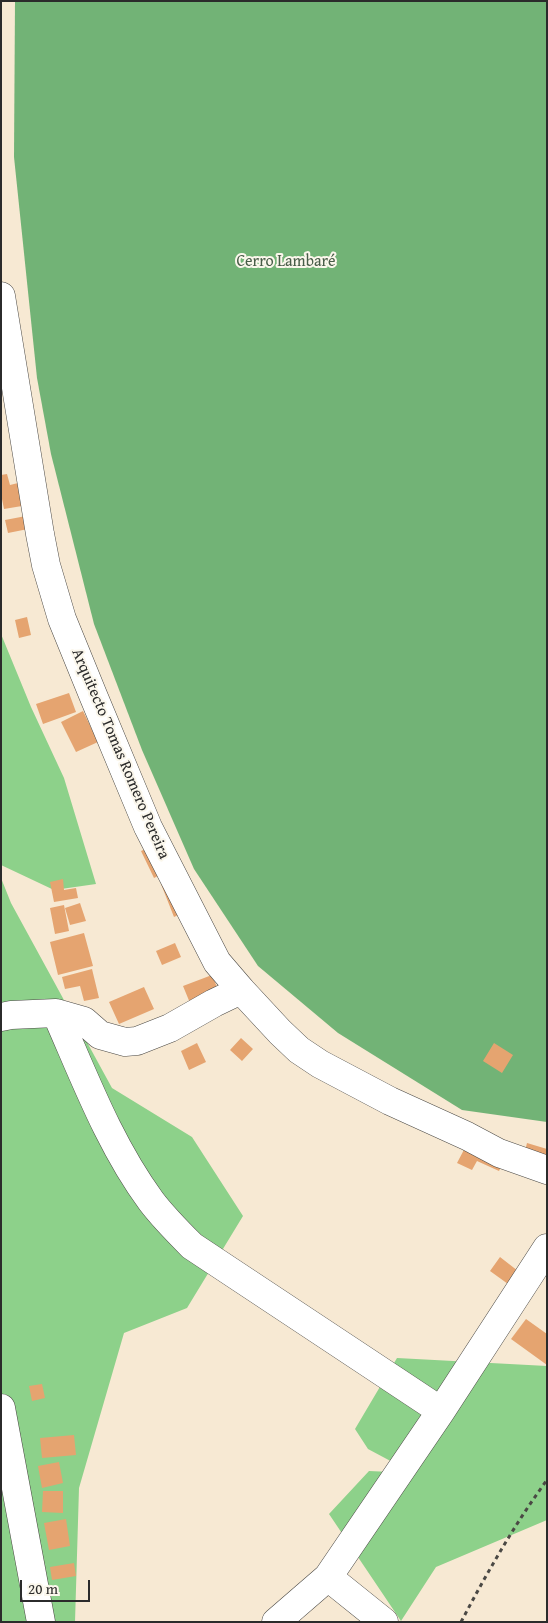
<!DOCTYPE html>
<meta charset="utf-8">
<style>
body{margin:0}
#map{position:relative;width:548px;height:1623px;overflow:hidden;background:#f7e9d3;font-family:"Gentium Book Plus",serif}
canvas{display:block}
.frame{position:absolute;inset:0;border:2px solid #2b2b2b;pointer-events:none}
.scale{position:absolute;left:20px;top:1580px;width:70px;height:22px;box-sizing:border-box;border:2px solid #2b2b2b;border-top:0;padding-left:6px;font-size:15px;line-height:18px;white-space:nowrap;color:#2b2b2b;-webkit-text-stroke:4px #fbf7ec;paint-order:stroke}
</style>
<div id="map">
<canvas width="548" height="1623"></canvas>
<div class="frame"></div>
<div class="scale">20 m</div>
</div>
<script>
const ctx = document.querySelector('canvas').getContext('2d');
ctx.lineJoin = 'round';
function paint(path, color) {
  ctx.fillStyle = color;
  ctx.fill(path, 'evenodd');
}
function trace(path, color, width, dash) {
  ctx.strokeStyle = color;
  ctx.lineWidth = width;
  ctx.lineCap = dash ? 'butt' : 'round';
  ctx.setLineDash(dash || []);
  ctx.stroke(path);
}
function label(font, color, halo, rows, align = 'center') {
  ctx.font = font + ' "Gentium Book Plus",serif';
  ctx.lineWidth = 4;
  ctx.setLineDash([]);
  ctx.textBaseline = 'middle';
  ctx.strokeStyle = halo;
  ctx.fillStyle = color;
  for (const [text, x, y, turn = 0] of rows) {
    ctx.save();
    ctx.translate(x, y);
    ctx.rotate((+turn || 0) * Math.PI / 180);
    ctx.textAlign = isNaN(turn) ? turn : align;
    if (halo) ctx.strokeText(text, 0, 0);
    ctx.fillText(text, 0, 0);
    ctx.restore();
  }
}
const green = new Path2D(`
 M1 634 31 707 64 778 96 884 54 890 1 865Z
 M1 878 11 903 112 1088 192 1137 243 1216 187 1308 124 1333 79 1488 75 1622H1Z
 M397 1358 547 1366V1520L436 1567 401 1621 329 1514 369 1471 413 1473 368 1449 355 1429Z`);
const forest = new Path2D(`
 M15 1H547V1122L462 1110 338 1033 258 966 194 869 142 750 94 624 51 454 37 378 14 157Z`);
const building = new Path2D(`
 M7 474 10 485 18 483 22 506 4 509 1 494V475Z
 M26 516 28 529 8 533 5 520Z
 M27 617 31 635 19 638 15 620Z
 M69 693 76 712 43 724 36 704Z
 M83 711 98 742 76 752 61 722Z
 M155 845 168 871 154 878 141 851Z
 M63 879 64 890 76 888 78 898 54 902 50 882Z
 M174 879 187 911 174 917 161 884Z
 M80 903 86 921 70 925 65 908Z
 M64 905 69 931 55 934 50 908Z
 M84 933 93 966 58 975 50 942Z
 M175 943 181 957 162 965 156 951Z
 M92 969 99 998 84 1001 80 986 65 989 62 977Z
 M212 975 219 992 190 1003 183 986Z
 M144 987 154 1009 119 1024 109 1002Z
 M241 1038 253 1049 242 1061 230 1050Z
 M197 1043 206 1062 189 1070 181 1051Z
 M494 1043 513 1055 502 1073 483 1061Z
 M527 1143 547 1149V1160L524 1155Z
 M467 1144 505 1158 499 1171 477 1161 472 1170 457 1163Z
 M500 1257 518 1271 508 1284 490 1271Z
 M526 1319 547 1334V1365L511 1339Z
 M42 1384 45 1398 32 1401 29 1386Z
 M74 1435 76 1455 42 1458 40 1438Z
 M59 1462 63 1483 42 1488 38 1466Z
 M43 1491H63V1513L42 1512Z
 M66 1519 70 1546 49 1550 44 1523Z
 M74 1563 76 1576 52 1580 50 1567Z`);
const path = new Path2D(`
 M461 1622C487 1573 514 1525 547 1480`);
const minor = new Path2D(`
 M1 296 40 534 46 565 62 619 93 695 148 827 217 962 241 990 280 1032 299 1050 320 1064 390 1101 467 1136 499 1153 547 1170
 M56 1013C84 1076 109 1144 151 1201 163 1217 178 1232 192 1246L441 1411
 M1 1017 11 1015 56 1013 84 1021 100 1035 125 1042 137 1041 170 1028 214 1003 241 990
 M1 1408 41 1622
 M328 1577 384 1622
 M276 1622 328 1577 441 1411 547 1248`);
const parkNames = [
 ["Cerro Lambaré",286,262]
];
const streetNames = [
 ["Arquitecto Tomas Romero Pereira",120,754,67]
];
paint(green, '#8dd18a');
paint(forest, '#72b376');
paint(building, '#e5a470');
trace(minor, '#4a4844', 29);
trace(path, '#4a4844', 3, [4, 4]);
trace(minor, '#fff', 28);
label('16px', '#485d48', '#fbf7ec', parkNames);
label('16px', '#2b2b2b', '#fbf7ec', streetNames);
</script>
